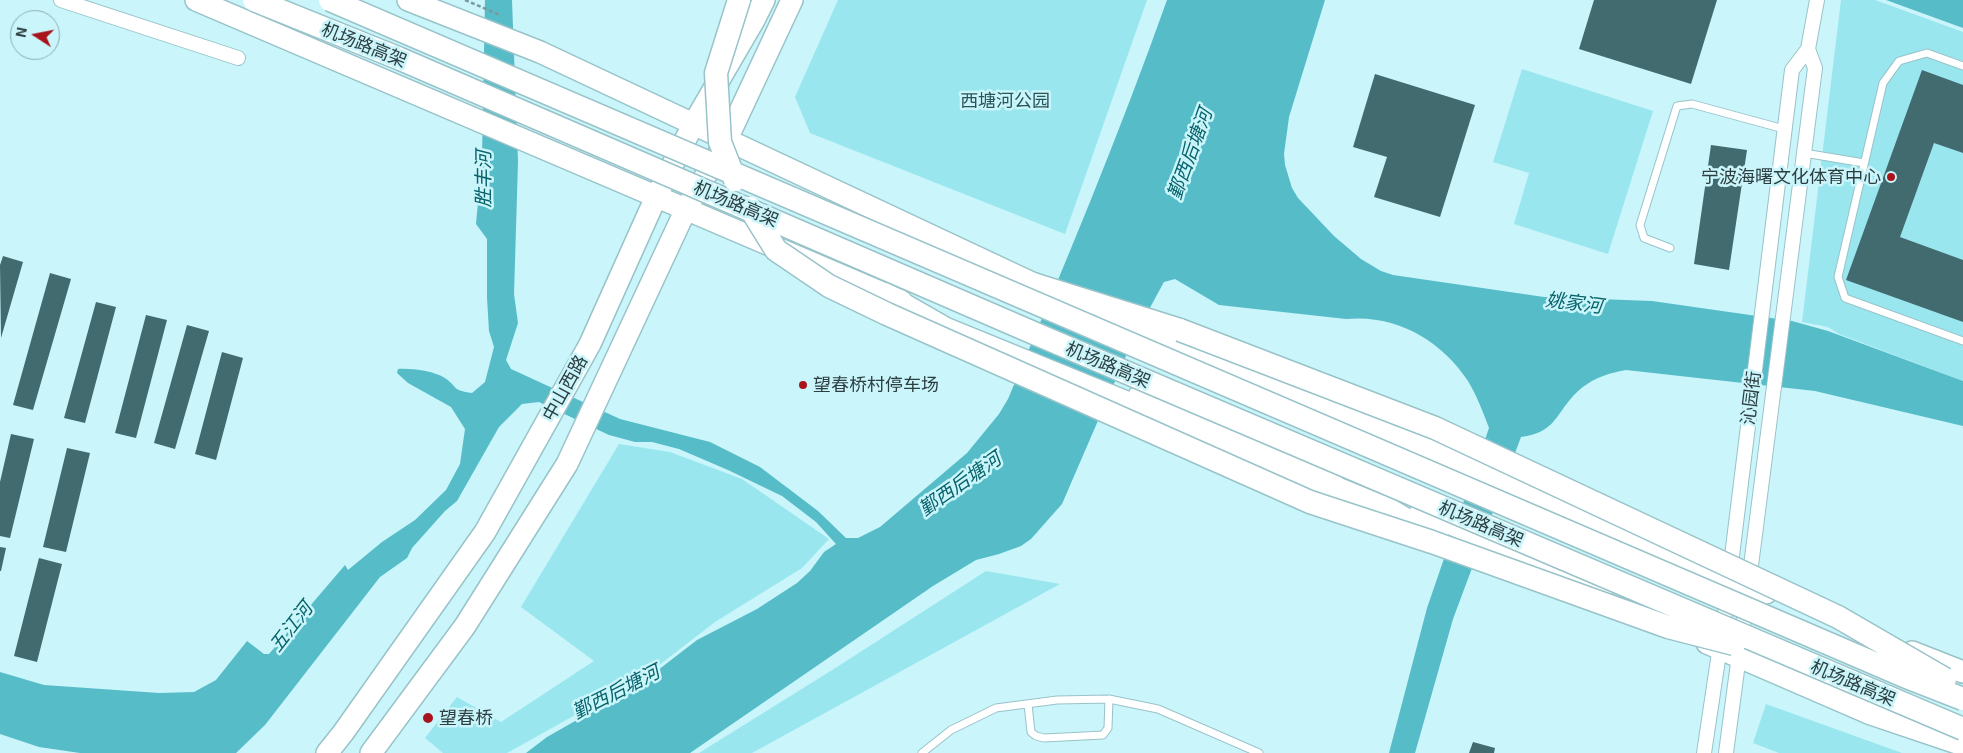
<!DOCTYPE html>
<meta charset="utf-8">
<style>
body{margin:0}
#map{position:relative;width:1963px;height:753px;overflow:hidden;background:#c9f5fb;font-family:"Exo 2",sans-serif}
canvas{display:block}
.north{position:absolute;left:10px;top:10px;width:50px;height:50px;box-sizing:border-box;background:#c9f5fb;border:1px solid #8bacb1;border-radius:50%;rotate:281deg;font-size:14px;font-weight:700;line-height:20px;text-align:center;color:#2d3e41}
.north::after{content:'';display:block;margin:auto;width:18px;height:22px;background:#a9141c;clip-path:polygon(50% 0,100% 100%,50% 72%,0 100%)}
</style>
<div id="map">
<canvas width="1963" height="753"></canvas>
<div class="north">N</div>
</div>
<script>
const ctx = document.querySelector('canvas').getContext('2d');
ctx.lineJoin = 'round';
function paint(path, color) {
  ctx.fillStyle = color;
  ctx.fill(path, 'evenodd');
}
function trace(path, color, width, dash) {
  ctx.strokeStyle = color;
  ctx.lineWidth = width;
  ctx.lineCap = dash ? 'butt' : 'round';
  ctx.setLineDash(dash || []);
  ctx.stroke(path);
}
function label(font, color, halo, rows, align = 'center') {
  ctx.font = font + ' "Exo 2","Noto Sans SC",sans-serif';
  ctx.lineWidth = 5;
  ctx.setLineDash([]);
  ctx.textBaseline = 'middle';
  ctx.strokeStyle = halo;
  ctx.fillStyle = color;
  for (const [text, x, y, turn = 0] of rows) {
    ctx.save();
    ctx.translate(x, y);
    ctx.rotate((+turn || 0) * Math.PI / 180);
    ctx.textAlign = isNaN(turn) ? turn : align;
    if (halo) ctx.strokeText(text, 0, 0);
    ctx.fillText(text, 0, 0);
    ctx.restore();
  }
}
const green = new Path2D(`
 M838 0H1147L1065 234 810 133 795 97Z
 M1841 0H1875L1963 32V381L1839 334 1828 327 1802 322Z
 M1522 69 1653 111 1608 254 1514 224 1529 173 1493 162Z
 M619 444 670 452 742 479 829 539 802 568 715 622 645 676 507 753H443L425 738 457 697 501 722 594 661 521 607Z
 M986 571 1060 584 752 753H699L837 667Z
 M1766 704 1902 753H1779L1753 743Z`);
const water = new Path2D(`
 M485 0H512L518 162 514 294 518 323 506 360 511 369 620 419 710 442 760 467 818 511 846 538H858L880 527 967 453 999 414 1008 399C1064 267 1119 135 1167 0H1325L1289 117 1284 154 1285 165 1292 188 1298 198 1334 236 1361 259 1381 271 1393 275 1544 297 1652 301 1792 321 1828 331 1963 381V426L1815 391 1626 370C1605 374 1590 379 1574 395 1554 417 1555 432 1521 437L1453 619 1415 753H1389L1427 608 1489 428C1483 412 1477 396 1468 381 1441 340 1396 314 1346 319L1219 305 1175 279 1164 282 1135 335 1062 504 1031 539 1021 546 999 554 976 560 933 586 690 753H526L547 737 640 684 697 640 757 609 797 583 810 571 824 552 836 544 816 522 782 496 728 470 679 449 652 442H635L609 435 539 402 522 404 499 427 457 501 445 511 412 548 407 558 380 577 265 725 236 753H80L39 747 0 734V672L44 685 159 693 194 692 216 680 247 641 264 654H269L345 565 348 570 382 542 415 520 446 490 460 464 465 429 451 407 408 383 397 373 398 369C411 368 434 371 445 378 459 388 451 390 472 393L485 382 494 347 489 331 487 298V239L476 224 482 157Z
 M1886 0H1963V28Z`);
const building = new Path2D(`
 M1594 0H1717L1691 84 1579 49Z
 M1922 70 1963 85V153L1934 143 1900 237 1963 260V322L1846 280Z
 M1375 74 1475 105 1440 217 1374 197 1387 157 1353 147Z
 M1711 145 1747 150 1729 270 1694 264Z
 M3 256 23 262 1 338 0 265Z
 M50 273 71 279 33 410 13 405Z
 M96 302 116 307 85 423 64 418Z
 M146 315 167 320 136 438 115 433Z
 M187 325 209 331 175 449 154 443Z
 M222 352 243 358 216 460 195 454Z
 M11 434 34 439 10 538 0 536V482Z
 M67 448 90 453 66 552 43 547Z
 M0 547 6 548 1 571H0Z
 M39 558 62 564 37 662 14 656Z
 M1473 742 1495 748 1494 753H1469Z`);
const path = new Path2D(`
 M465 0 500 15`);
const service = new Path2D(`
 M1963 66 1927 53 1899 61 1883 83 1838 277 1845 298 1963 341
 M1804 153 1864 163
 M1670 248 1644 238 1640 225 1677 106 1692 104 1784 129
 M1028 704 1031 732 1036 736 1044 738 1103 735 1108 728 1109 699
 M922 753 951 730 996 708 1057 700 1109 699 1158 709 1259 753`);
const minor = new Path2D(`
 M61 0 238 58
 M1730 572 1792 70 1808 49 1817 0
 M1749 581 1815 68 1808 49
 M1704 753 1728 593
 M1726 753 1746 603`);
const primary = new Path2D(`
 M196 0 901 301
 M408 0 540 52 1049 291
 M1107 316 1453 460 1729 580 1766 593
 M1139 396 1333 473
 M1421 510 1602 594
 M1707 643 1871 714 1963 745
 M1912 652 1963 672
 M327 753 343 733 485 532 590 344 656 197 694 123 754 20 764 0
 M371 753 465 626 567 464 686 209 727 139 792 0`);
const trunk = new Path2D(`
 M1033 284 1180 330
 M885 294 946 329 1390 510 1438 539`);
const trunkBridge = new Path2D(`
 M254 0 398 58 1036 334 1963 729
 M330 0 1904 676 1963 699
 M735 180 720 142 716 73 739 0
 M750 208 776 250 829 286 887 314 1310 502 1432 542 1668 627 1734 644
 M1180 330 1435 428 1838 617 1945 679`);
const markers = [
 [1891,177,5,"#a9141c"],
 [803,385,5,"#a9141c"],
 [428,718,6,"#a9141c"]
];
const streetNames = [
 ["机场路高架",364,45,22],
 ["机场路高架",736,204,23],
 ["机场路高架",1108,365,23],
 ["中山西路",565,388,-61],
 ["沁园街",1751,398,-83],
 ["机场路高架",1481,524,23],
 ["机场路高架",1853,683,23]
];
const parkNames = [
 ["西塘河公园",1005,101]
];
const poiNames = [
 ["宁波海曙文化体育中心",1881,177,"right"],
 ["望春桥村停车场",813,385],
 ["望春桥",439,718]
];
const waterNames = [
 ["鄞西后塘河",1190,154,-70],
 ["胜丰河",484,179,-90],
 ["姚家河",1574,303,7],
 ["鄞西后塘河",960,484,-35],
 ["五江河",291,627,-52],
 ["鄞西后塘河",616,692,-27]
];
paint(green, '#9ae6ef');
paint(water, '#56bcc8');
paint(building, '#426b70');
trace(service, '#98c3c9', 9);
trace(minor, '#98c3c9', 16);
trace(primary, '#98c3c9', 24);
trace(trunk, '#98c3c9', 25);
trace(path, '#7a999d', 2.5, [4, 2.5]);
trace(service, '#fff', 7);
trace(minor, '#fff', 14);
trace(primary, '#fff', 21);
trace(trunk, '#fff', 22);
trace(trunkBridge, '#98c3c9', 25, []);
trace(trunkBridge, '#fff', 22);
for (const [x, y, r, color] of markers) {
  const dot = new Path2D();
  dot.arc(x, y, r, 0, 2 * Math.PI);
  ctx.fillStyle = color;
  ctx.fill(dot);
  trace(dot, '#c9f5fb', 2);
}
label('18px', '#2d3e41', '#c9f5fb', streetNames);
label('18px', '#28555a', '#c9f5fb', parkNames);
label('18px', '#2d3e41', '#c9f5fb', poiNames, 'left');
label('italic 19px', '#08626a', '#c9f5fb', waterNames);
</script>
